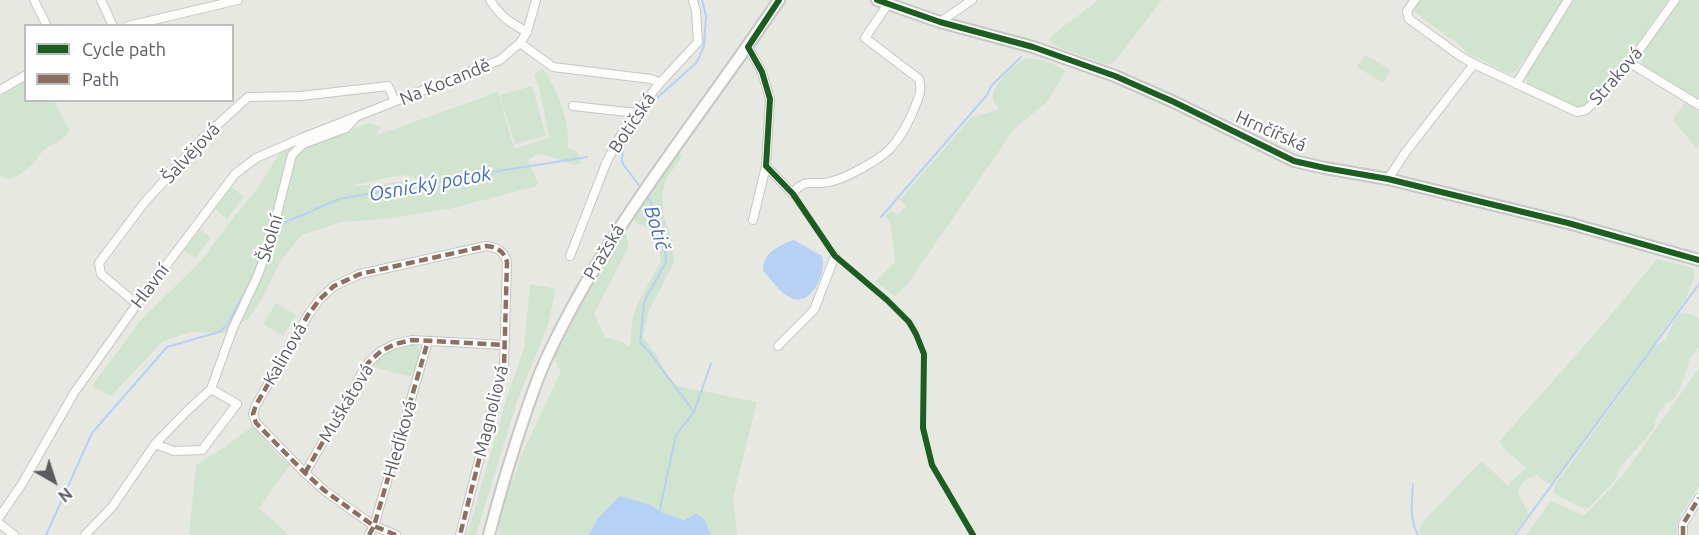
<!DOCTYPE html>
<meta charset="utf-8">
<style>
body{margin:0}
#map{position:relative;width:1699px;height:535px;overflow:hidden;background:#e8e8e2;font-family:Ubuntu,sans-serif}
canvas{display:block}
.legend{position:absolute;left:24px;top:24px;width:210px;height:78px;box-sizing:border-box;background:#fff;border:2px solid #bcbdbf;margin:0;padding:8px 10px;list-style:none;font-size:18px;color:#585b60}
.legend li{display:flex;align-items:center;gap:12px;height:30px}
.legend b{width:30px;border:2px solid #bcbdbf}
.north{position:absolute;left:24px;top:451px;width:60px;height:60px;-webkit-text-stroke:4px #fff;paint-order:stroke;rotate:141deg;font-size:16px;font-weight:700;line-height:24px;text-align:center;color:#585b60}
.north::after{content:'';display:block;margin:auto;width:21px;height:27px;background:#585b60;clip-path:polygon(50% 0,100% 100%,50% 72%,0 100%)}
</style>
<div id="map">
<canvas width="1699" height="535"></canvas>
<ul class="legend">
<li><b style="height:8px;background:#1b5e20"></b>Cycle path</li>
<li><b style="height:8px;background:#8d6e63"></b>Path</li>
</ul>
<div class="north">N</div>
</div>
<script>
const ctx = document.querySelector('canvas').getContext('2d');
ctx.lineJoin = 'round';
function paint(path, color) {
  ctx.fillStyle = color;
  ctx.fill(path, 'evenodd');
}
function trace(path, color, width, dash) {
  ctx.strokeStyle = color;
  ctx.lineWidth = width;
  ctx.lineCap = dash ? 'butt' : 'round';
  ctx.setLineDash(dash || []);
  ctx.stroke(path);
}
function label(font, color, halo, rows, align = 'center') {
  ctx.font = font + ' Ubuntu,sans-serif';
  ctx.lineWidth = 4.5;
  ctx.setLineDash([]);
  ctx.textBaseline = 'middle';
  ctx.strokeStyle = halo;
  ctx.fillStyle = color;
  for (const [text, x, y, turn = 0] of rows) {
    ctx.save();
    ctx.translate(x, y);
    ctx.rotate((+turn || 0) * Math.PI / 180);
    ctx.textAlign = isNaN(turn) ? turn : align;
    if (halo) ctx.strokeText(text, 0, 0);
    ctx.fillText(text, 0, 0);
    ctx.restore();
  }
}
const green = new Path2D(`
 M1096 0H1162L1115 61 1108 65 1055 46 1050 40 1052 35 1096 2Z
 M1421 0H1562L1525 59 1524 58 1517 70 1510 74 1467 53 1461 46 1413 11Z
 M1574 0H1668L1629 55 1587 103 1577 108 1531 87 1527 83 1525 77 1530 66 1534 64Z
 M1681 0H1699V100L1645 67 1641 62 1643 53Z
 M1365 55 1391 70 1383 83 1357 67Z
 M1026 58C1038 59 1056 63 1065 71L1064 74 1047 102 1014 129 907 285 895 296 875 282 894 263 895 258 890 221 885 217 891 210 898 215 906 206 900 200 971 118 997 110 998 108C996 105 994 102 993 99 991 85 1015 64 1026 58Z
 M543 69C558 90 570 122 568 147L577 152 581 164 574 165 552 157 537 154 528 160 538 183 534 187 449 209 384 219 342 222 303 234 281 260 264 295 249 318 225 333 192 332 163 341 111 396 92 386 142 319 201 261 229 223 257 189 281 151 369 123 381 126 375 136 487 96 498 91 514 149 549 138 539 87 534 74ZM407 175 418 180 346 187 395 176Z
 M25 81 26 100 54 101 69 130C62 144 53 142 43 151 40 154 40 155 37 159 30 167 16 180 5 179L0 174V96Z
 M532 86 546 136 515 144 500 95Z
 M1685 102 1699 111V143L1696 148 1674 121V118Z
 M678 152 682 157 666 179 662 195 664 217 673 242 674 263 649 310 643 337 657 356 665 373 677 386 757 402 733 497 737 535H711L704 520C690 520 678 519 665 514 655 510 650 504 638 502L589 535H500V532L498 530 504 494 517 472 518 463 561 371 552 355 580 299 624 227 629 246 594 314 605 337 623 342 630 347 632 321 638 303 661 261 658 245 648 228 636 223 632 215Z
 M231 187 244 197 227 219 215 209Z
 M199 229 211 237 195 258 184 251Z
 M1657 259 1692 268 1694 270C1696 280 1688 289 1686 299L1557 478 1551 483H1547L1537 475C1529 476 1519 484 1518 493L1527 510 1528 515 1513 535H1421L1419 530 1424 520 1482 461 1508 486 1511 481 1527 468 1506 451 1499 442 1611 315Z
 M530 284 556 289 547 328 517 401 476 535H467L507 397 524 348Z
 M276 303 296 315 283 336 263 324Z
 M1680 313 1691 314 1699 318V347L1690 358 1680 389 1673 400 1667 403 1658 413 1653 430 1621 466 1617 473 1616 479 1589 508 1585 509 1554 494C1552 484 1562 476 1568 468L1653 348 1666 339 1675 318Z
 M415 344C425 353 417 366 414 377L395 373 371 366C384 351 397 347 415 344Z
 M1699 368V486L1681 514 1677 524V535H1526L1551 501 1584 516 1623 475Z
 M253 426 280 457 290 465 259 508 289 535H189L196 465 225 447Z`);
const water = new Path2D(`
 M794 240 822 256C827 272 812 307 791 298 781 294 771 279 763 271 763 252 778 246 794 240Z
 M620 496 651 505 663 513 684 520 696 514 704 519 711 535H589L598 518Z`);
const stream = new Path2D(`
 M641 188 623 164 622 160 623 148 645 109 697 62 704 46 706 16 702 0
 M646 195 652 204 664 237 666 262 644 302 640 342 650 353 694 412 676 435 659 513
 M881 217 987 95 991 86 1021 57
 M277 226 339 199 492 172 587 157
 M694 412 711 364
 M1413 484C1412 502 1409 518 1418 535
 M46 535 92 433 167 347 219 332 227 325 254 275 268 235
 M1515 535 1699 284`);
const street = new Path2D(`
 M34 0 47 26
 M101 0 113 26
 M490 0C501 17 509 22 527 32
 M1415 0 1407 11 1409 19 1460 56 1474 64 1577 112 1586 110 1591 105 1630 63 1675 0
 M940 22 972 0
 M128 26 238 0
 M520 43 553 67 651 79 660 83
 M748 47 762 72 770 99 766 166 753 220
 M1630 63 1699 105
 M1516 84 1568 0
 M0 90 26 75
 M573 106 636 113
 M766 166 793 194C803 177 814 186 829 182 845 179 879 160 890 149 898 140 907 125 912 114 917 100 923 94 919 79L865 38 888 4
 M1388 179 1405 153 1474 64
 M570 256 607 161 627 124 660 83 698 42 696 11 693 0
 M137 304 101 274 99 263 144 203 202 139 248 97 301 96 388 86 395 101
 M778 346 814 310 835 256
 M211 389 233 328 258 275 270 241 292 155 303 144 346 128 354 119
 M305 473 368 363 381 351 395 344 412 340 504 345
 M0 516 22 484 74 393 137 304 235 174 256 158 302 138 500 60 520 43 527 32 536 0
 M0 524 14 535
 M85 535 112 507 155 444 186 412 211 389 237 404 202 450 174 451 155 444
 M369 535 374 526 428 341
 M396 535 374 526 325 491 305 473 256 423 253 414 256 405 308 315 320 299 334 286 360 274 486 246C497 247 504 251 507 262L504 366 498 385 460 535
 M1683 535V524L1699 498`);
const secondary = new Path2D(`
 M877 0 940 22 1033 47 1115 76 1174 102 1294 161 1325 168 1388 179 1568 223 1699 260
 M489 535C500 492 513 450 527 409 532 395 537 380 543 366 603 232 698 121 779 0`);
const quiet = new Path2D(`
 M305 473 368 363 381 351 395 344 412 340 504 345
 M369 535 374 526 428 341
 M396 535 374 526 325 491 305 473 256 423 253 414 256 405 308 315 320 299 334 286 360 274 486 246C497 247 504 251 507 262L504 366 498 385 460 535
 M1683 535V524L1699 498`);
const cycleway = new Path2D(`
 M779 0 748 47 762 72 770 99 766 166 793 194 835 256 887 300 909 322 916 334 924 354 923 428 932 465 973 535
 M877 0 940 22 1033 47 1115 76 1174 102 1294 161 1325 168 1388 179 1568 223 1699 260`);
const streetNames = [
 ["Straková",1616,76,-49],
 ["Na Kocandě",445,82,-22],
 ["Botičská",632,123,-56],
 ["Hrnčířská",1271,131,24],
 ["Šalvějová",191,153,-47],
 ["Školní",270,238,-73],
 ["Pražská",604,252,-59],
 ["Hlavní",150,286,-53],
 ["Kalinová",285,354,-60],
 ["Muškátová",346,403,-59],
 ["Magnoliová",491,411,-76],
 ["Hledíková",400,439,-74]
];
const waterNames = [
 ["Osnický potok",430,184,-10],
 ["Botič",657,228,73]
];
paint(green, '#d0e4d0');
paint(water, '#b6d1f3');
trace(stream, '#b6d1f3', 2);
trace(street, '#c5c6c4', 10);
trace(secondary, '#c5c7c5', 14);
trace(street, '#fcfcfb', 8);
trace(secondary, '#fcfcfb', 10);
trace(quiet, '#8d6e63', 4.5, [9, 4.5]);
trace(cycleway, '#1b5e20', 6);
label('18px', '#585b60', '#fff', streetNames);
label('italic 20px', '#466fba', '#fff', waterNames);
</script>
